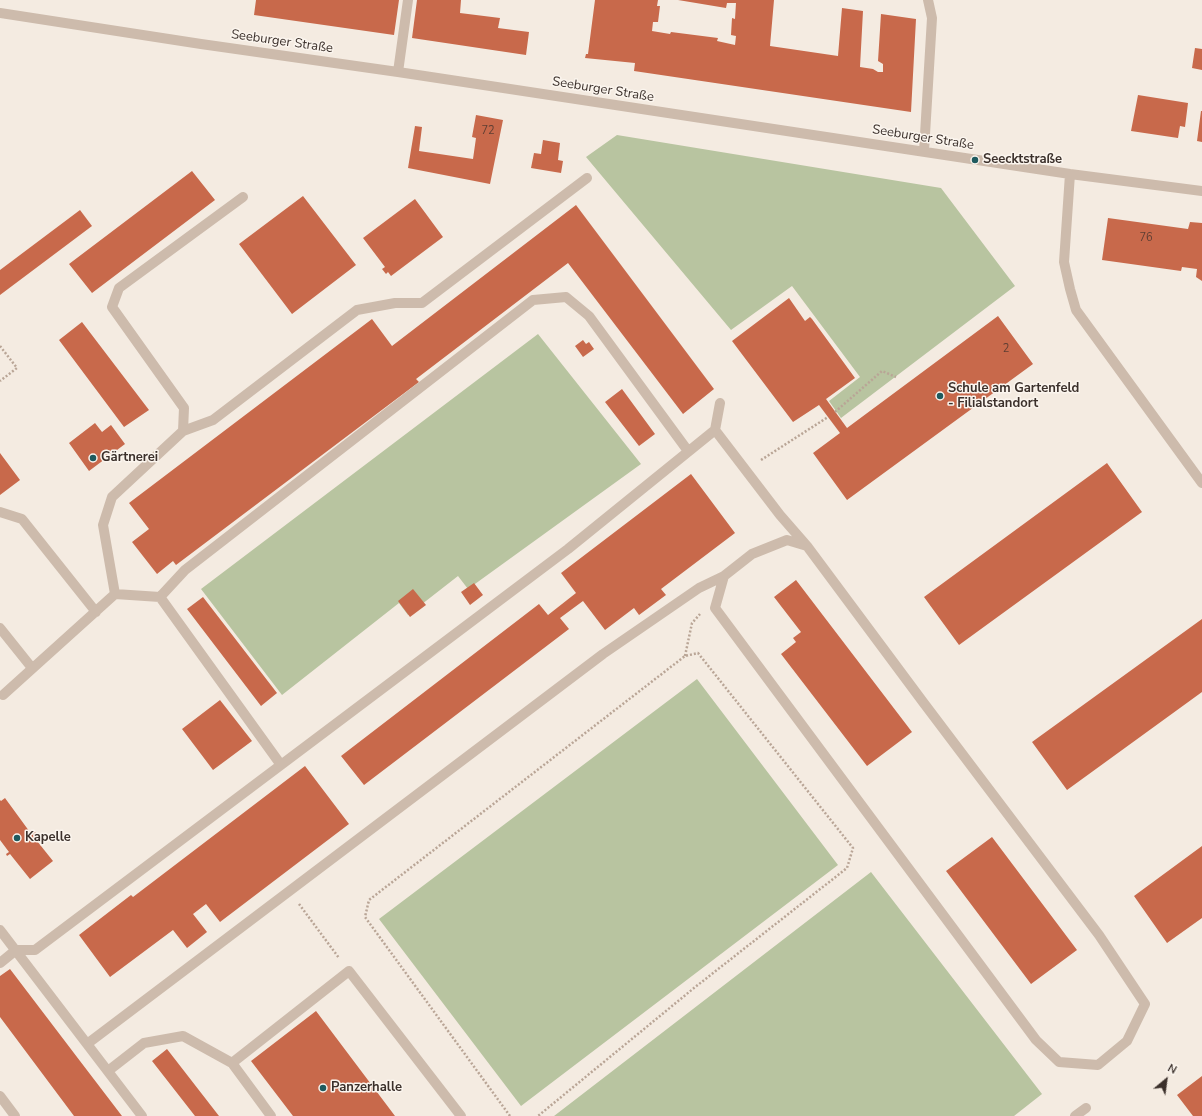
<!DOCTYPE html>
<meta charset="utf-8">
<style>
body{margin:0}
#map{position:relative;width:1202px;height:1116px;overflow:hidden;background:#f4ebe1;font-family:"Nunito Sans",sans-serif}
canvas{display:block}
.north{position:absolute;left:1146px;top:1060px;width:40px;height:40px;-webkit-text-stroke:3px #fbf5ee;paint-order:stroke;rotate:29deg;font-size:11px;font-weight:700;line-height:16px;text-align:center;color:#3b302b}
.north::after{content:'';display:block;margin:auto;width:14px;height:18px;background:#3b302b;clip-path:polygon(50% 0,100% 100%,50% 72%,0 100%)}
</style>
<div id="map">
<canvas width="1202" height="1116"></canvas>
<div class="north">N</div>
</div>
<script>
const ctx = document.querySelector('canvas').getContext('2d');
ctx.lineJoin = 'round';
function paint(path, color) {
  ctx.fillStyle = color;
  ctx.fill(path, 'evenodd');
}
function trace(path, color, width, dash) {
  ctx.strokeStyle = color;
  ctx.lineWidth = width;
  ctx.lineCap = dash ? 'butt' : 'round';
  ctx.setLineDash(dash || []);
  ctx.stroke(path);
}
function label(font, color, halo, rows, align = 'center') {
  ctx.font = font + ' "Nunito Sans",sans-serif';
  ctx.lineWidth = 3;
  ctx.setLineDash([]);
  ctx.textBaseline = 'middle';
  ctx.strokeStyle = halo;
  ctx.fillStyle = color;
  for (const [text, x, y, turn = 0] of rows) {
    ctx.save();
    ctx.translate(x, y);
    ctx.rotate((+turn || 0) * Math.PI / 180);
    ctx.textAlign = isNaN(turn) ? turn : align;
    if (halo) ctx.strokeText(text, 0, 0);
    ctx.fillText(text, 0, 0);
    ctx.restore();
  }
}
const green = new Path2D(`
 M617 135 941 188 1015 286 841 418 829 401 860 377 792 286 731 330 586 157Z
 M538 334 641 464 468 589 458 576 408 615 399 603 282 695 201 589Z
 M697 679 838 865 521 1106 379 919Z
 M871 872 1042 1094 1014 1116H554Z`);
const building = new Path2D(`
 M256 0H399L394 35 254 15Z
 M417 0H461L460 13 500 18 498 28 529 32 526 55 412 38Z
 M595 0H658L657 6H660L658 22H653L652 31 670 34 671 32 718 38 717 41 735 45 736 36 731 35 732 18 735 19 736 3H727L726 8 678 0H774L770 46 838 56 842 8 863 11 860 67 873 69 878 72H883V64L878 61 881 14 916 19 911 112 634 71 635 63 585 58 586 54H588Z
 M1195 48 1202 49V70L1192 68Z
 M1138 95 1188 103 1185 127 1180 126 1178 138 1131 131Z
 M1201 111H1202V142L1197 141Z
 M476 115 503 120 490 184 408 168 415 126 422 127 419 151 473 159 476 138 472 137Z
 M543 140 560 143 558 160 563 161 561 173 531 168 534 153 541 154Z
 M192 171 215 200 92 293 69 264Z
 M303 196 356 265 292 314 239 244Z
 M415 199 443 237 391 276 388 272 386 274 382 269 385 267 363 238Z
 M576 205 714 389 683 414 568 263 416 379 419 382 176 565 173 561 157 574 132 542 149 529 129 503 372 319 392 346Z
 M80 210 92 226 0 295V270Z
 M1108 218 1188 229 1190 222 1202 223V281L1196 277 1197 269 1182 267 1181 271 1102 260Z
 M789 298 805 321 810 317 812 319 855 378 826 399 847 428 998 316 1033 364 847 500 813 453 840 433 819 405 793 422 732 341Z
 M82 322 149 410 124 427 59 340Z
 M583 340 586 344 589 342 594 349 583 357 575 346Z
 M622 389 655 434 639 446 605 402Z
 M95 423 102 432 111 425 125 444 89 471 69 443Z
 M0 453 20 480 0 495Z
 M1107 463 1142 512 959 645 924 597Z
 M691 474 735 533 661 589 666 595 639 615 634 608 605 630 583 601 560 618 569 629 364 785 341 756 539 604 548 615 576 593 561 573Z
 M796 580 912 732 867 766 781 654 796 642 793 638 801 632 774 597Z
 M474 583 483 595 470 605 461 592Z
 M413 589 426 605 410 617 398 601Z
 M203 597 277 693 261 706 187 609Z
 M1202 619V692L1067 790 1032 742Z
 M220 700 252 741 213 770 182 729Z
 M305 766 349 824 220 922 206 904 193 914 207 932 187 948 173 930 110 977 79 935 131 895 133 897Z
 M5 798 32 835 35 832 36 834 33 836 53 861 30 879 10 854 7 856 6 854 9 852 0 840V800L1 801Z
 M992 837 1077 950 1031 984 946 871Z
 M1202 846V918L1167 943 1134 896Z
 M10 969 80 1061 122 1116H74L0 1017V976Z
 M316 1011 395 1116H293L251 1061Z
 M167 1049 219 1116H195L152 1061Z
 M1202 1076V1116H1193L1177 1095Z`);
const path = new Path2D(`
 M0 346 17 368 0 381
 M835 412 882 371 896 377
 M761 460 828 417
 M685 656 692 623 700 614
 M299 904 339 958
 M510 1116 365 917 369 900 685 656 698 653 853 848 847 868 694 988 538 1116`);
const minor = new Path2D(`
 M0 13 201 44 398 72 1070 174 1202 191
 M398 72 408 0
 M924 151 932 18 928 0
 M1070 174 1064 262 1070 289 1076 310 1202 483
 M715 430 780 515 807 546 923 702 1099 935 1145 1004 1127 1041 1098 1065 1059 1062 1036 1040 715 608 724 576 752 554 787 540 807 546
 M183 431 213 420 357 310 395 303H422L587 178
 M0 512 22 519 96 612
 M115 594 160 597 281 765
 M160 597 185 570 533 300 566 297 589 316 688 451
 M0 628 32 668
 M3 695 115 594 103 525 112 497 183 431 184 408 112 307 119 288 243 197
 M0 930 142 1116
 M0 963 16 950H35L568 549 715 430 720 403
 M87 1044 603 654 699 588 724 576
 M232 1063 349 971 461 1116
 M108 1071 144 1043 183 1036 232 1063 271 1116
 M0 1096 15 1116
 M1075 1116 1086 1108`);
const markers = [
 [975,160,4,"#1f5a5e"],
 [940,396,4,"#1f5a5e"],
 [93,458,4,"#1f5a5e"],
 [17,838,4,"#1f5a5e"],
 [323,1088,4,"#1f5a5e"]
];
const numberNames = [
 ["72",488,131],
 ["76",1146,238],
 ["2",1006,349]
];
const streetNames = [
 ["Seeburger Straße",282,42,8],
 ["Seeburger Straße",603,90,9],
 ["Seeburger Straße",923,138,9]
];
const poiNames = [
 ["Seecktstraße",983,160],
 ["Schule am Gartenfeld",948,389],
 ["- Filialstandort",948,404],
 ["Gärtnerei",101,458],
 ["Kapelle",25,838],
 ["Panzerhalle",331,1088]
];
paint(green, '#b8c4a0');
paint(building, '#c8694b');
trace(path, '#b9a596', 2.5, [2, 2]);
trace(minor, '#cdbbac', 10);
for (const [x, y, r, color] of markers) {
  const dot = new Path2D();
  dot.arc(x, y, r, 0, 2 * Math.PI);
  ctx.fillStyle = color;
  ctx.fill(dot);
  trace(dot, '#fbf5ee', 1.5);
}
label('11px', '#5e3e33', null, numberNames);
label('13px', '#3b302b', '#fbf5ee', streetNames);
label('bold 13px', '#3b302b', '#fbf5ee', poiNames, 'left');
</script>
